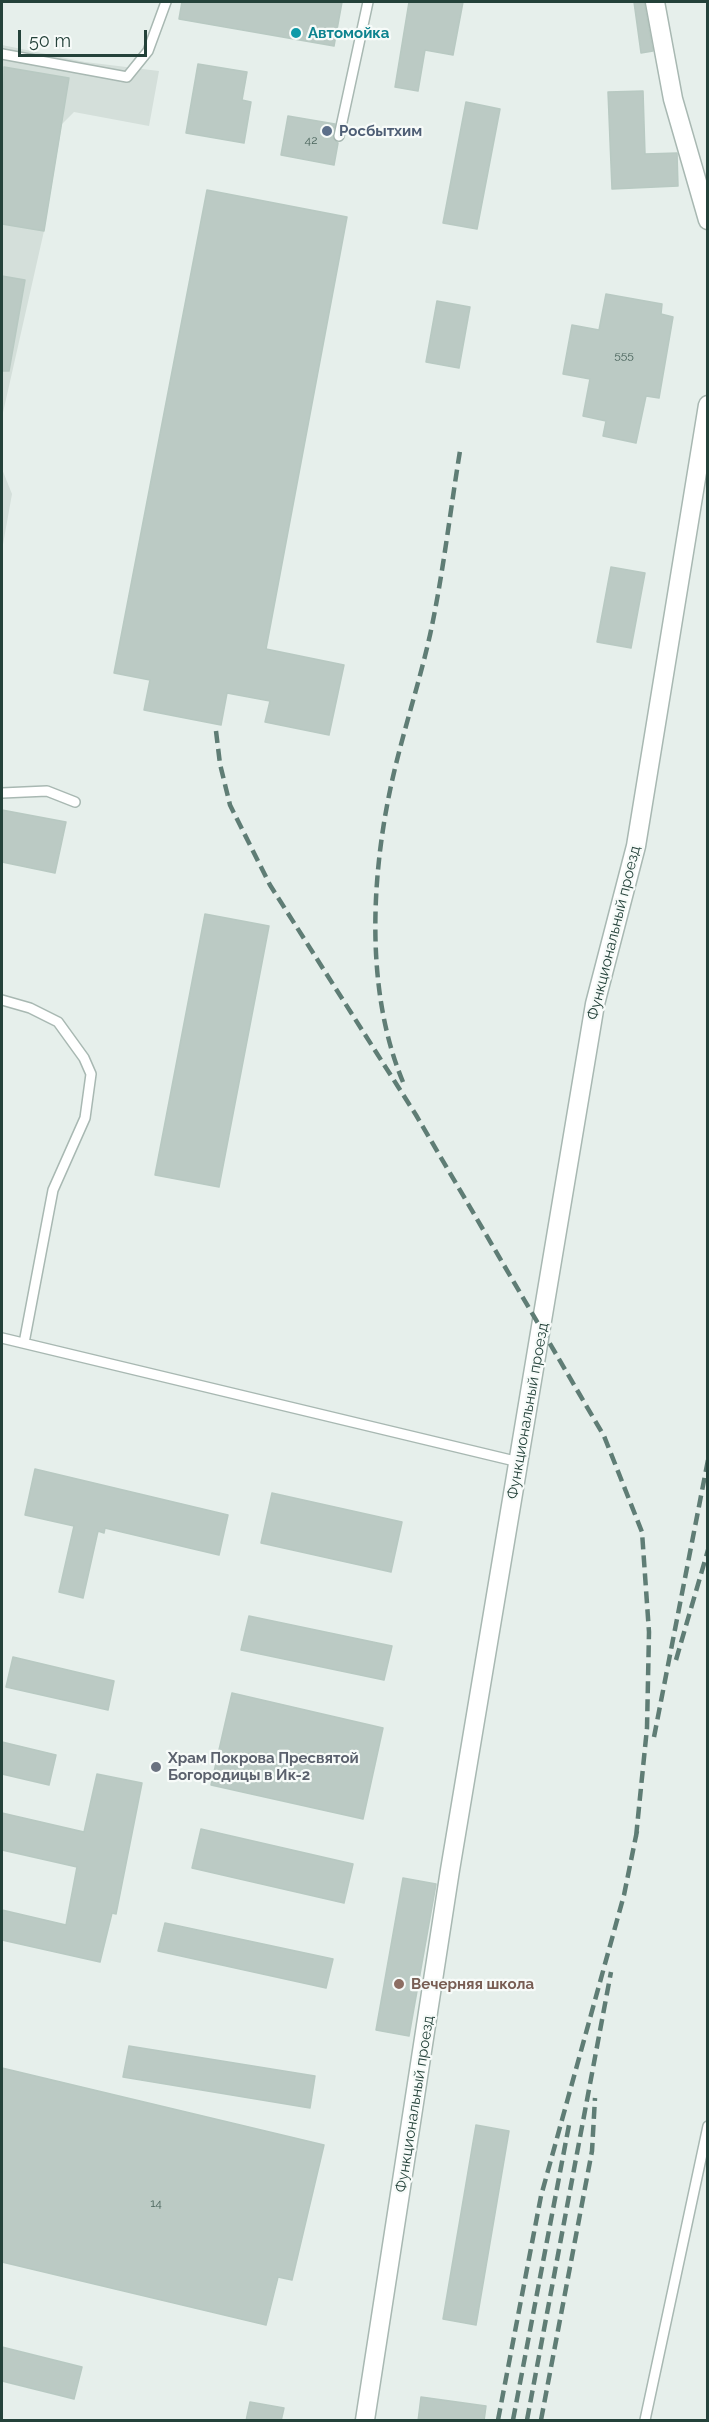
<!DOCTYPE html>
<meta charset="utf-8">
<style>
body{margin:0}
#map{position:relative;width:709px;height:2422px;overflow:hidden;background:#e6efeb;font-family:Raleway,sans-serif}
canvas{display:block}
.frame{position:absolute;inset:0;border:3px solid #24423a;pointer-events:none}
.scale{position:absolute;left:18px;top:30px;width:129px;height:27px;box-sizing:border-box;border:3px solid #24423a;border-top:0;padding-left:8px;font-size:18px;line-height:21px;white-space:nowrap;color:#24423a;-webkit-text-stroke:4px #f7fbf9;paint-order:stroke}
</style>
<div id="map">
<canvas width="709" height="2422"></canvas>
<div class="frame"></div>
<div class="scale">50 m</div>
</div>
<script>
const ctx = document.querySelector('canvas').getContext('2d');
ctx.lineJoin = 'round';
function paint(path, color) {
  ctx.fillStyle = color;
  ctx.fill(path, 'evenodd');
}
function trace(path, color, width, dash) {
  ctx.strokeStyle = color;
  ctx.lineWidth = width;
  ctx.lineCap = dash ? 'butt' : 'round';
  ctx.setLineDash(dash || []);
  ctx.stroke(path);
}
function label(font, color, halo, rows, align = 'center') {
  ctx.font = font + ' Raleway,sans-serif';
  ctx.lineWidth = 4.5;
  ctx.setLineDash([]);
  ctx.textBaseline = 'middle';
  ctx.strokeStyle = halo;
  ctx.fillStyle = color;
  for (const [text, x, y, turn = 0] of rows) {
    ctx.save();
    ctx.translate(x, y);
    ctx.rotate((+turn || 0) * Math.PI / 180);
    ctx.textAlign = isNaN(turn) ? turn : align;
    if (halo) ctx.strokeText(text, 0, 0);
    ctx.fillText(text, 0, 0);
    ctx.restore();
  }
}
const built = new Path2D(`
 M2 45 85 62 159 71 149 126 74 112 62 124 44 231 2 417Z
 M2 469 12 494 2 550Z`);
const building = new Path2D(`
 M182 2H342L334 46 179 19Z
 M409 2H463L453 55 425 50 418 91 395 87Z
 M634 2H644L653 51 641 53Z
 M198 64 247 72 242 100 251 102 244 143 186 133Z
 M4 67 69 78 44 231 2 224Z
 M643 91 645 154 677 153 678 186 612 189 608 92Z
 M466 102 500 109 477 229 443 223Z
 M288 116 335 124 332 137 338 143 334 165 281 155Z
 M207 190 347 217 266 649 344 665 329 735 265 722 270 701 227 693 221 725 144 710 150 680 114 673Z
 M2 276 25 280 9 371H2Z
 M606 294 662 304 661 314 673 317 659 398 646 396 636 443 603 436 606 421 583 416 590 379 563 374 572 325 599 330Z
 M437 301 470 307 459 368 426 362Z
 M611 567 645 573 631 648 597 642Z
 M2 810 66 822 55 873 2 862Z
 M205 914 269 926 219 1187 155 1175Z
 M35 1469 228 1515 219 1555 105 1528 104 1533 98 1531 83 1598 59 1592 74 1526 25 1515Z
 M272 1493 402 1522 391 1572 261 1543Z
 M249 1616 392 1646 384 1680 241 1650Z
 M13 1657 114 1681 108 1710 6 1687Z
 M232 1693 383 1728 363 1819 211 1785Z
 M2 1742 56 1755 49 1785 2 1774Z
 M97 1774 142 1783 116 1914 112 1913 100 1962 2 1940V1910L66 1925 77 1867 2 1850V1813L84 1832Z
 M201 1829 353 1864 344 1903 192 1868Z
 M403 1878 436 1884 409 2036 376 2030Z
 M165 1923 333 1959 326 1988 158 1951Z
 M129 2046 315 2076 310 2108 123 2077Z
 M2 2068 324 2145 292 2280 278 2277 266 2325 2 2262Z
 M476 2125 509 2131 476 2325 443 2319Z
 M2 2347 82 2367 74 2399 2 2381Z
 M421 2397 486 2406 484 2421H418Z
 M250 2402 284 2408 281 2421H246Z`);
const lane = new Path2D(`
 M2 54 127 77 148 51 166 2
 M339 136 368 2
 M2 793 47 791 75 802
 M2 1000 30 1008 58 1022 84 1058 91 1074 85 1118 53 1190 24 1343
 M2 1338 519 1462
 M645 2420 708 2126`);
const street = new Path2D(`
 M655 2 673 99 708 220
 M365 2420 450 1870 595 1004 636 846 708 405`);
const rail = new Path2D(`
 M216 731 220 764 230 805 270 885 416 1115 604 1436 642 1532 649 1632 647 1728 636 1837
 M403 1082C365 991 371 876 392 781 403 732 419 684 430 635 443 575 450 512 460 451
 M676 1660 708 1550
 M654 1737 708 1460
 M498 2420 541 2196 624 1895 637 1831
 M513 2420 569 2125
 M527 2420 611 1972
 M541 2420 592 2151 595 2098`);
const markers = [
 [296,33,6,"#0f9aa8"],
 [327,131,6,"#5c6f8a"],
 [156,1767,6,"#6b7280"],
 [399,1984,6,"#8d6e63"]
];
const numberNames = [
 ["42",311,140],
 ["555",624,355],
 ["14",156,2203]
];
const cultureNames = [
 ["Автомойка",308,33]
];
const serviceNames = [
 ["Росбытхим",339,131]
];
const streetNames = [
 ["Функциональный проезд",614,933,-76],
 ["Функциональный проезд",528,1411,-80],
 ["Функциональный проезд",415,2104,-81]
];
const worshipNames = [
 ["Храм Покрова Пресвятой",168,1758],
 ["Богородицы в Ик-2",168,1775]
];
const educationNames = [
 ["Вечерняя школа",411,1984]
];
paint(built, '#d4dfda');
paint(building, '#bbcac4');
trace(building, '#b8c9c2', 1.5);
trace(lane, '#a8b8b2', 12);
trace(street, '#a8b8b2', 21);
trace(lane, '#fff', 9);
trace(street, '#fff', 18);
trace(rail, '#5f7d75', 4.5, [12, 6]);
for (const [x, y, r, color] of markers) {
  const dot = new Path2D();
  dot.arc(x, y, r, 0, 2 * Math.PI);
  ctx.fillStyle = color;
  ctx.fill(dot);
  trace(dot, '#f7fbf9', 2);
}
label('12px', '#4a645c', null, numberNames);
label('bold 15px', '#0d838f', '#f7fbf9', cultureNames, 'left');
label('bold 15px', '#4e5e75', '#f7fbf9', serviceNames, 'left');
label('15px', '#24423a', '#f7fbf9', streetNames);
label('bold 15px', '#5b616d', '#f7fbf9', worshipNames, 'left');
label('bold 15px', '#785e54', '#f7fbf9', educationNames, 'left');
</script>
